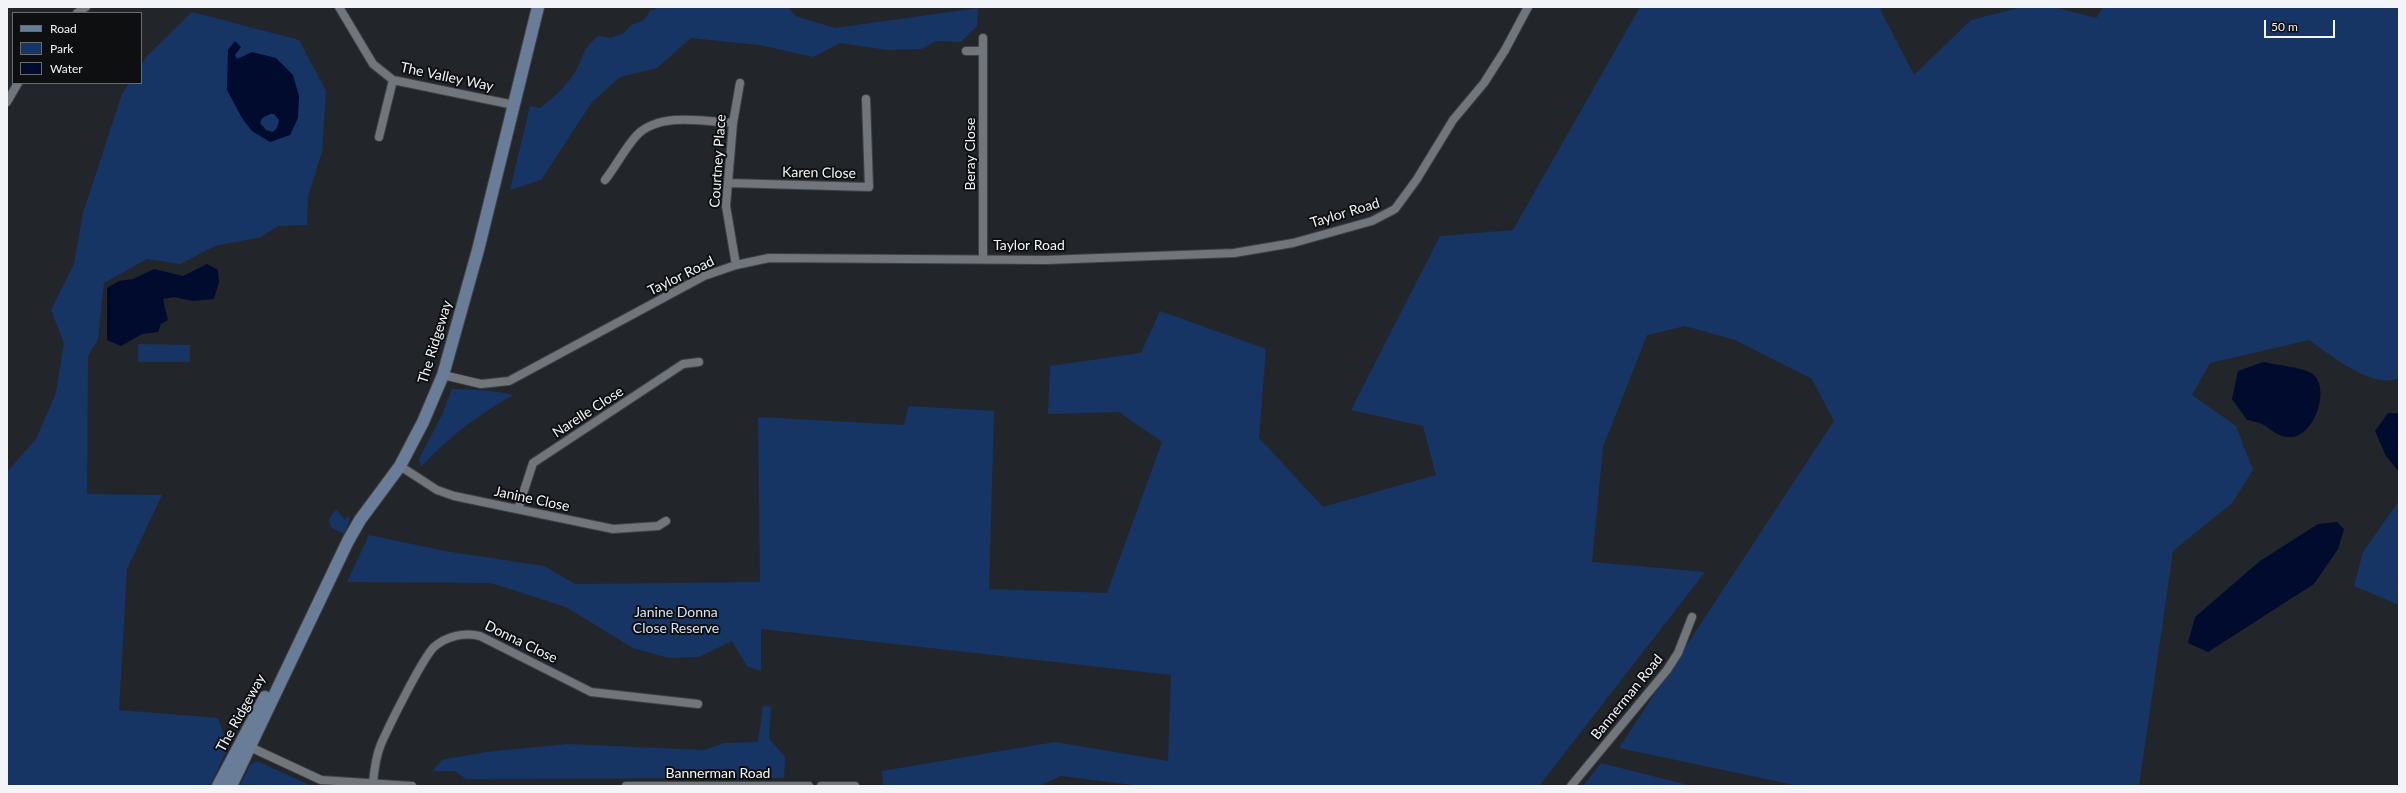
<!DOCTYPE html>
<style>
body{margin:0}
#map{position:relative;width:2406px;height:793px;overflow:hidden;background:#22262b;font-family:Lato,sans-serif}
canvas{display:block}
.frame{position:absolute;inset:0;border:8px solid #f2f4f8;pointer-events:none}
.legend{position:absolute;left:12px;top:12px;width:130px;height:72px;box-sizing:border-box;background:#0d0f11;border:1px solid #696b6d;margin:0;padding:5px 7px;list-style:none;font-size:12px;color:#f2f4f8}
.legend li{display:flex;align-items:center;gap:8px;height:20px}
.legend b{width:20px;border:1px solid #696b6d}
.scale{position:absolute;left:2264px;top:20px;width:71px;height:18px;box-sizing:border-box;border:2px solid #f2f4f8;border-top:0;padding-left:5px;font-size:12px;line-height:14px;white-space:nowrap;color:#f2f4f8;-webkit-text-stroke:3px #0d0f11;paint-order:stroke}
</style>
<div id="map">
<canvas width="2406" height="793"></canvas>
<div class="frame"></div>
<ul class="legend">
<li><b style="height:5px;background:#6a7d98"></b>Road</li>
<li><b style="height:11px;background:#163564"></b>Park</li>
<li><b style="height:11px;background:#000b2e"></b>Water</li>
</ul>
<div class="scale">50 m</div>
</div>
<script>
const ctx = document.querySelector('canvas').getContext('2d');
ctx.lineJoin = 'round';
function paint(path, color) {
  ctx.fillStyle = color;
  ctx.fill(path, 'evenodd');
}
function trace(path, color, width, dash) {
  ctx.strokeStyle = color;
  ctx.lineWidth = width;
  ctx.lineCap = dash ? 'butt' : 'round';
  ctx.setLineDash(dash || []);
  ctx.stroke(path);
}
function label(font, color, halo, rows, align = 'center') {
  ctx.font = font + ' Lato,sans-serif';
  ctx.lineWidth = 4;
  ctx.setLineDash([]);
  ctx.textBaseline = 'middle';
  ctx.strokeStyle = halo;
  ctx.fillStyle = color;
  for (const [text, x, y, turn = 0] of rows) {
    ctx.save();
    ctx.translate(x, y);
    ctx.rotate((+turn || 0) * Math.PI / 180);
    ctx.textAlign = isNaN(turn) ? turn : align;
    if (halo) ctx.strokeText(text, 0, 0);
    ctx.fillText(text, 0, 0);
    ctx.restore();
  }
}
const green = new Path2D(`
 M661 7H788L795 16 835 28 978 8 977 26 961 42 936 41 921 49 888 50 840 43 813 57 760 45 691 38 657 68 620 77 592 102 541 180 510 190 530 106 540 108C553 98 566 87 575 72 585 55 581 51 598 36L611 38 624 33 631 25 644 20 650 11Z
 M1640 7H1883L1880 9 1914 75 1971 20 2022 7H2054L2096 18 2103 7H2399V378C2373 390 2329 354 2309 340L2210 363 2192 395 2236 426 2253 470 2232 503 2173 551 2139 786H1799L1619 748 1834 421 1812 379 1735 340 1685 326 1647 335 1603 447 1592 562 1705 572 1539 786H1141L1061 776 1038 786H886L883 784 882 771 1055 742 1168 761 1171 675 761 629V671L747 666 732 641 699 657 669 658 633 648 566 607 491 583 347 582 369 535 445 551 544 566 575 584 760 582 758 417 904 425 909 406 994 411 989 589 1107 593 1162 442 1119 412 1048 414 1050 366 1141 353 1160 311 1266 349 1259 438 1323 507 1436 475 1423 426 1351 410 1440 236 1513 230Z
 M192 12 299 40 326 91 322 152 308 196 307 225 278 226 261 237 215 246 180 264 147 259 104 283 98 339 88 356 87 494 162 495 127 569 119 710 218 718 228 747 210 786H7V472L36 439 56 393 64 343 51 310 74 264 83 213 122 94 129 83H141V65L147 56Z
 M138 344 190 345V362H138Z
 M452 389C469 389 497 391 513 395 478 415 448 437 421 467L419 459 442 415Z
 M2399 501V605L2354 586 2363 552Z
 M336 509 345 520 348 516 350 519 344 534 332 528 328 521Z
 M763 706 771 707 769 739 785 757 784 778 466 779 455 771H432L442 760 486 752 568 744 704 750 724 743 758 742Z
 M255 762H259L312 786H240L250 765Z
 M1601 763 1692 786H1583Z`);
const water = new Path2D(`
 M235 41 241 47 235 55 237 59 252 52 276 58 293 75 299 96 298 118 290 135 270 142 252 131 242 118 227 90 228 50ZM270 114H274L279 120 277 128 273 132 266 130 260 123 262 118Z
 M207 264 218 270 219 282 214 299 193 301 174 297 163 299 168 320 161 324 158 332 142 334 121 346 107 340V288L119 281 133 279 154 269 183 276Z
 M2263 362C2276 365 2305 367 2314 375 2330 391 2314 435 2292 437 2278 438 2273 430 2262 424 2258 422 2252 421 2247 420L2232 399 2238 371Z
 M2388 413H2399V472L2386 456 2375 431Z
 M2337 522 2344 529 2338 549 2314 584 2208 652 2188 643 2195 617 2260 561 2318 524Z`);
const street = new Path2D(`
 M339 7 373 64 393 80 514 105
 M77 13 86 7
 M966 51H983
 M7 102 18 83
 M379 137 393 80
 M605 180C616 166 625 148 637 135 660 112 704 121 733 123
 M729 183 869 187 866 99
 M983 258V38
 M736 265 726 206 733 123 740 83
 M443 375 481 384 509 381 704 276 736 265 769 258 1046 260 1234 253 1293 243 1372 221 1395 209 1417 179 1453 120 1484 83 1505 50 1528 7
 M400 466 437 490 454 496 613 529 658 526 666 521
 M518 509 533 463 683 364 699 362
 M245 749 250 747 321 780 412 786
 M373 784C374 771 376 756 381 744 389 726 422 659 434 647 447 636 464 632 480 636L591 692 698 704
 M626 786H809
 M821 786H855
 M1571 786 1667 670 1678 653 1692 617`);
const secondary = new Path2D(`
 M218 786 265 697
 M231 786 348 541 360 520 400 466 423 422 443 375 478 250 538 7`);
const streetNames = [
 ["The Valley Way",447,77,12],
 ["Beray Close",970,154,-90],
 ["Courtney Place",718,161,-86],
 ["Karen Close",819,173,1],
 ["Taylor Road",1345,213,-17],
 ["Taylor Road",1029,245],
 ["Taylor Road",681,276,-26],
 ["The Ridgeway",435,342,-73],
 ["Narelle Close",588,412,-33],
 ["Janine Close",532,499,12],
 ["Donna Close",521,642,26],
 ["Bannerman Road",1627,697,-51],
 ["The Ridgeway",241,713,-61],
 ["Bannerman Road",718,773]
];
const parkNames = [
 ["Janine Donna",676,612],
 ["Close Reserve",676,628]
];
paint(green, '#163564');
paint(water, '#000b2e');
trace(street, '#3f4145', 10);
trace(secondary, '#3f4145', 14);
trace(street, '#71767c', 8);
trace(secondary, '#6a7d98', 12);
label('14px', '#f2f4f8', '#0d0f11', streetNames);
label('14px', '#d5e3f7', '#0d0f11', parkNames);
</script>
